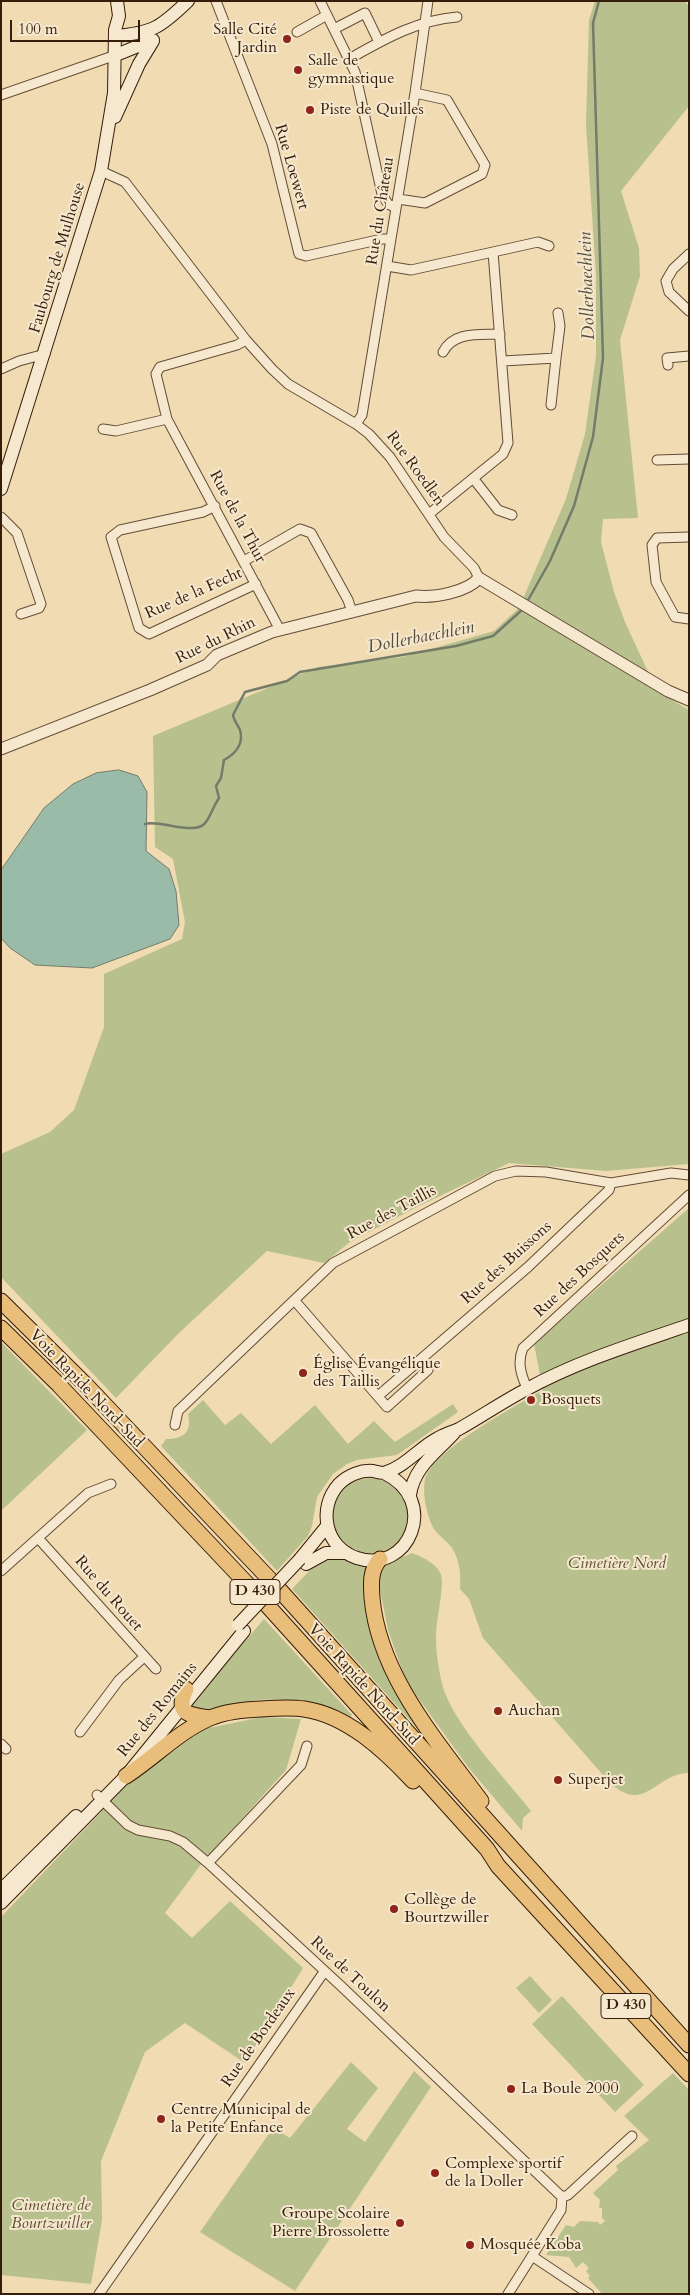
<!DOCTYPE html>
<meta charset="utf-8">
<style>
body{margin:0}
#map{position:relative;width:690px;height:2295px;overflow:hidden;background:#f0dbb3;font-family:Cardo,serif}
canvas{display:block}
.frame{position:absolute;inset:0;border:2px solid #361d09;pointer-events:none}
.scale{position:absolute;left:10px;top:20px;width:130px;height:22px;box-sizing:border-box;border:2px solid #361d09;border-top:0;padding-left:6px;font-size:15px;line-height:18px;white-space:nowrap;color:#361d09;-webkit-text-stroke:4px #f5e8ce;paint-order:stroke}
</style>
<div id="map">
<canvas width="690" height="2295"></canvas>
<div class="frame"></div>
<div class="scale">100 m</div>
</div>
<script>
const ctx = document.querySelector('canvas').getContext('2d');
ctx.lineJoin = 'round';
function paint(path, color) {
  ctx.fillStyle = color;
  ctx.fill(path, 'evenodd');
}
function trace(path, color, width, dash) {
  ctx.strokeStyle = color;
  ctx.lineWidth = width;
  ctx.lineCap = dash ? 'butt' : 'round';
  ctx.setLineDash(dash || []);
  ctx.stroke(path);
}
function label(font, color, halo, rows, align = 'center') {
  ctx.font = font + ' Cardo,serif';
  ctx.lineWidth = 4;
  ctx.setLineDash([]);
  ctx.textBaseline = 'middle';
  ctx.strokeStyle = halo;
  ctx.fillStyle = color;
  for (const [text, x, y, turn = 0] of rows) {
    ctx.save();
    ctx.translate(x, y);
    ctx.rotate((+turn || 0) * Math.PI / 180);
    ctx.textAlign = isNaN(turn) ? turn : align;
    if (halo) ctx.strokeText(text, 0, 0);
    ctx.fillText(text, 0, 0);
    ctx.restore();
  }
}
const green = new Path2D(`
 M595 1H684L689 6V106L621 191 639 248 640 276 620 340 638 518 603 519 601 542 614 592 625 622 657 691 689 710V1164L606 1171 509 1163 419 1206 350 1242 324 1263 267 1251 179 1333 116 1398 1 1277V1154L50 1132 74 1110 104 1027V974L182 939 185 922 173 859 155 847 153 736 318 667 403 657 494 631 519 608 566 499 585 434 596 356V274L586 125 589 20Z
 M689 1208V1773C655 1773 646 1815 610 1783L483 1638 469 1599 460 1589C461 1576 460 1560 452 1548 447 1541 439 1536 434 1529 427 1517 422 1493 425 1480 432 1450 516 1406 543 1390L534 1344Z
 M1 1342 87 1430 1 1511Z
 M203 1400 225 1425 241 1413 271 1444 315 1405 348 1444 374 1421 395 1442 453 1404 458 1412 397 1455 357 1460 347 1464 333 1474 317 1497 312 1526 308 1536 277 1571 161 1446 166 1439C184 1439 192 1432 188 1414Z
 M332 1516a38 38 0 1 1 76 0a38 38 0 1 1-76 0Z
 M412 1553C422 1557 438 1564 441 1575 445 1586 435 1624 436 1639 436 1653 439 1670 442 1684 452 1723 506 1779 531 1811L523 1818 522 1831 468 1767 406 1681 388 1630 379 1585 381 1572 387 1564Z
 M330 1559H344L367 1568 364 1588 369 1614 431 1744 292 1589 311 1569Z
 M264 1619 352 1715 350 1718C320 1709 292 1697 260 1700 237 1701 213 1715 192 1708L191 1704Z
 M262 1717 301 1719 286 1770 202 1863 165 1913 192 1938 230 1901 303 1968 245 2063 185 2023 145 2052 101 2161 102 2220 91 2284 1 2275V1917L128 1784 204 1729Z
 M530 1976 552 2000 539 2013 516 1988Z
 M562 1996 644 2085 615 2112 532 2024Z
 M351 2062 378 2088 347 2129 365 2142 414 2071 431 2087 295 2291 200 2232 273 2128 290 2138Z
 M673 2073 689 2090V2294H602L588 2278 590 2276 586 2271 589 2268 583 2262 576 2268 569 2257 546 2255 566 2225 574 2227 580 2221 598 2222 600 2225 605 2221 602 2218V2208H599L600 2200 593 2193 618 2170 616 2166 649 2140 624 2116Z`);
const water = new Path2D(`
 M119 770 138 776 147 792 146 851 169 869 176 891 179 925 170 939 92 968 35 965 10 948 1 938V870L44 808 73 784 96 773Z`);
const stream = new Path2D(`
 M527 602 550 561 574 506 593 437 603 358 593 23 599 1
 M145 824C159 819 196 837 206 822 211 815 214 805 219 798L216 786 221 778 224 760C235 754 244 744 240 730 238 725 234 721 233 715L245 692 287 681 300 672 456 646 493 636 523 609`);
const minor = new Path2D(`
 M216 1 272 144 299 254 306 256 382 239H391
 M320 1 355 72 382 194 388 204 396 208
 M334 29 365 13 379 42
 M297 32 327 15
 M349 59C383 40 417 20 457 17
 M1 95 116 55
 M101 171 125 182 246 340 272 369 288 384 356 424 369 434 390 457 444 537 474 568 479 578
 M398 199 425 203 482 174 485 165 447 100 415 93
 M493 252 538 242 549 246
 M689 254 673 269 666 281 669 292 689 311
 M387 266 411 270 493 252 508 443 503 454 429 514
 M246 340 237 345 160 367 156 374 167 419 280 630
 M443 352C454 331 479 335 500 334
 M503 361 556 358 560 326 558 313
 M668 365 667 358 689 356
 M1 369 19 361 45 354
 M551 405 556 358
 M356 424 362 415 415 93 428 1
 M103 429 116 431 167 419
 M657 460 689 459
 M473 478 498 510 512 515
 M215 506 203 512 120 530 111 537 139 628 149 634 256 584
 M1 517 17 533 41 604 39 608 21 614
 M689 537 657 538 652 545 656 582 675 617 689 619
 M244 561 300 529 311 533 348 600 352 612
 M295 1301 387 1407 428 1370 418 1361
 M527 1388C521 1375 517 1362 523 1348L689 1195
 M378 1396 528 1267 609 1190 611 1183
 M175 1425 178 1411 333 1263 495 1176 516 1171 546 1172 611 1183 671 1173 689 1175
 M38 1538 156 1669
 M1 1571 88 1493 111 1484
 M80 1732 119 1680 144 1657
 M1 1744 6 1749
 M97 1795 128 1825 138 1830 170 1836 183 1842 208 1863 341 1986 562 2197
 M208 1863 301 1765 307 1746
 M532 2256 589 2294
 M99 2294 324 1972
 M508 2294 561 2210 562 2197 568 2195 632 2136`);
const tertiary = new Path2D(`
 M1 749 150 690 207 665 217 655 272 632 416 596C435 598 467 592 479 578L668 691 689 700`);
const secondary = new Path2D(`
 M115 36C153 33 161 27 188 1
 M116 55 153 40
 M115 117 139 64 153 41
 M1 489 101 171 114 93 115 30 119 16 117 1
 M384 1473C441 1500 409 1575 357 1558 325 1548 317 1508 339 1484 348 1475 361 1470 373 1471 377 1472 381 1473 384 1473 405 1467 420 1447 438 1438 445 1434 452 1432 459 1429 482 1416 504 1401 527 1389 578 1361 634 1344 689 1325
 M410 1495C414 1467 436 1453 454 1433
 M300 1559 327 1526
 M306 1564 326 1553H347
 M1 1890 76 1816
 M1 1903 126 1776 244 1631`);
const trunk = new Path2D(`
 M1 1301 86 1385 276 1586 689 2045
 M1 1328 59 1385 267 1605 487 1849 498 1866 689 2074
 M380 1559C370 1570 371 1584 372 1598 379 1676 437 1741 481 1801
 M186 1689C175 1714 188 1715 210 1718
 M126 1776C154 1758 179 1731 210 1718 226 1711 245 1710 262 1709 276 1708 291 1707 304 1709 347 1715 385 1751 413 1781`);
const tram = new Path2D(`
 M1 2293 2 2294`);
const secondaryBridge = new Path2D(`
 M238 1625 300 1559`);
const markers = [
 [287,39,5,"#8f2418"],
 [298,70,5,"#8f2418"],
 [310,110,5,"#8f2418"],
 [303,1373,5,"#8f2418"],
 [531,1400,5,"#8f2418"],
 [498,1711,5,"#8f2418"],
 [558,1780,5,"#8f2418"],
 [394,1909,5,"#8f2418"],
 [511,2089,5,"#8f2418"],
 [161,2119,5,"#8f2418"],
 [435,2173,5,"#8f2418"],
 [400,2223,5,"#8f2418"],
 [470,2245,5,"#8f2418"]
];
const shields = [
 [255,1592,50],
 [626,2006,50]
];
const shieldNames = [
 ["D 430",255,1592],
 ["D 430",626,2006]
];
const poiNames = [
 ["Salle Cité",277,30,"right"],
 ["Jardin",277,48,"right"],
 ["Salle de",308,61],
 ["gymnastique",308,79],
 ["Piste de Quilles",320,110],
 ["Église Évangélique",313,1364],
 ["des Taillis",313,1382],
 ["Bosquets",541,1400],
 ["Auchan",508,1711],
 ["Superjet",568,1780],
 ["Collège de",404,1900],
 ["Bourtzwiller",404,1918],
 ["La Boule 2000",521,2089],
 ["Centre Municipal de",171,2110],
 ["la Petite Enfance",171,2128],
 ["Complexe sportif",445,2164],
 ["de la Doller",445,2182],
 ["Groupe Scolaire",390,2214,"right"],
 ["Pierre Brossolette",390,2232,"right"],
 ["Mosquée Koba",480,2245]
];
const streetNames = [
 ["Rue Loewert",291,167,74],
 ["Rue du Château",381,211,-81],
 ["Faubourg de Mulhouse",58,258,-73],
 ["Rue Roedlen",415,469,54],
 ["Rue de la Thur",237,517,62],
 ["Rue de la Fecht",194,594,-24],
 ["Rue du Rhin",216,641,-26],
 ["Rue des Taillis",392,1213,-28],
 ["Rue des Buissons",507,1263,-42],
 ["Rue des Bosquets",580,1275,-43],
 ["Voie Rapide Nord-Sud",86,1389,46],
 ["Rue du Rouet",108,1594,49],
 ["Voie Rapide Nord-Sud",363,1685,48],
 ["Rue des Romains",158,1710,-51],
 ["Rue de Toulon",350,1975,43],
 ["Rue de Bordeaux",259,2038,-55]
];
const parkNames = [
 ["Cimetière Nord",617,1564],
 ["Cimetière de",51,2206],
 ["Bourtzwiller",51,2224]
];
const waterNames = [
 ["Dollerbaechlein",588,286,-92],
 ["Dollerbaechlein",421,638,-11]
];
paint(green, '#b8c08e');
paint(water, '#9bbba9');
trace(water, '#737c69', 1);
trace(stream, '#737c69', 2.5);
trace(minor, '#644c34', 11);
trace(tertiary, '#644c34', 13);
trace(secondary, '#361d09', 14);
trace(trunk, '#361d09', 17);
trace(minor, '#f5e8ce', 9);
trace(tertiary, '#f5e8ce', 11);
trace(secondary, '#f5e8ce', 12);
trace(trunk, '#e8be7a', 15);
trace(tram, '#361d09', 1);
trace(secondaryBridge, '#361d09', 14, []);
trace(secondaryBridge, '#f5e8ce', 12);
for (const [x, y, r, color] of markers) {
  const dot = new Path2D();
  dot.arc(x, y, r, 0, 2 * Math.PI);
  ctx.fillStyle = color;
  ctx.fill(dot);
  trace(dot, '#f5e8ce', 2);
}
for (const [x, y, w] of shields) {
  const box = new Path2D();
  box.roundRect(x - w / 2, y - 12.5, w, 25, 4);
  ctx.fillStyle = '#f5e8ce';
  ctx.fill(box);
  trace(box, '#361d09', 1);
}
label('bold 15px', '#361d09', null, shieldNames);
label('16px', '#361d09', '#f5e8ce', poiNames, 'left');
label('16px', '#361d09', '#f5e8ce', streetNames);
label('italic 16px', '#5d4e31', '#f5e8ce', parkNames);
label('italic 18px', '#544c39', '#f5e8ce', waterNames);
</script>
